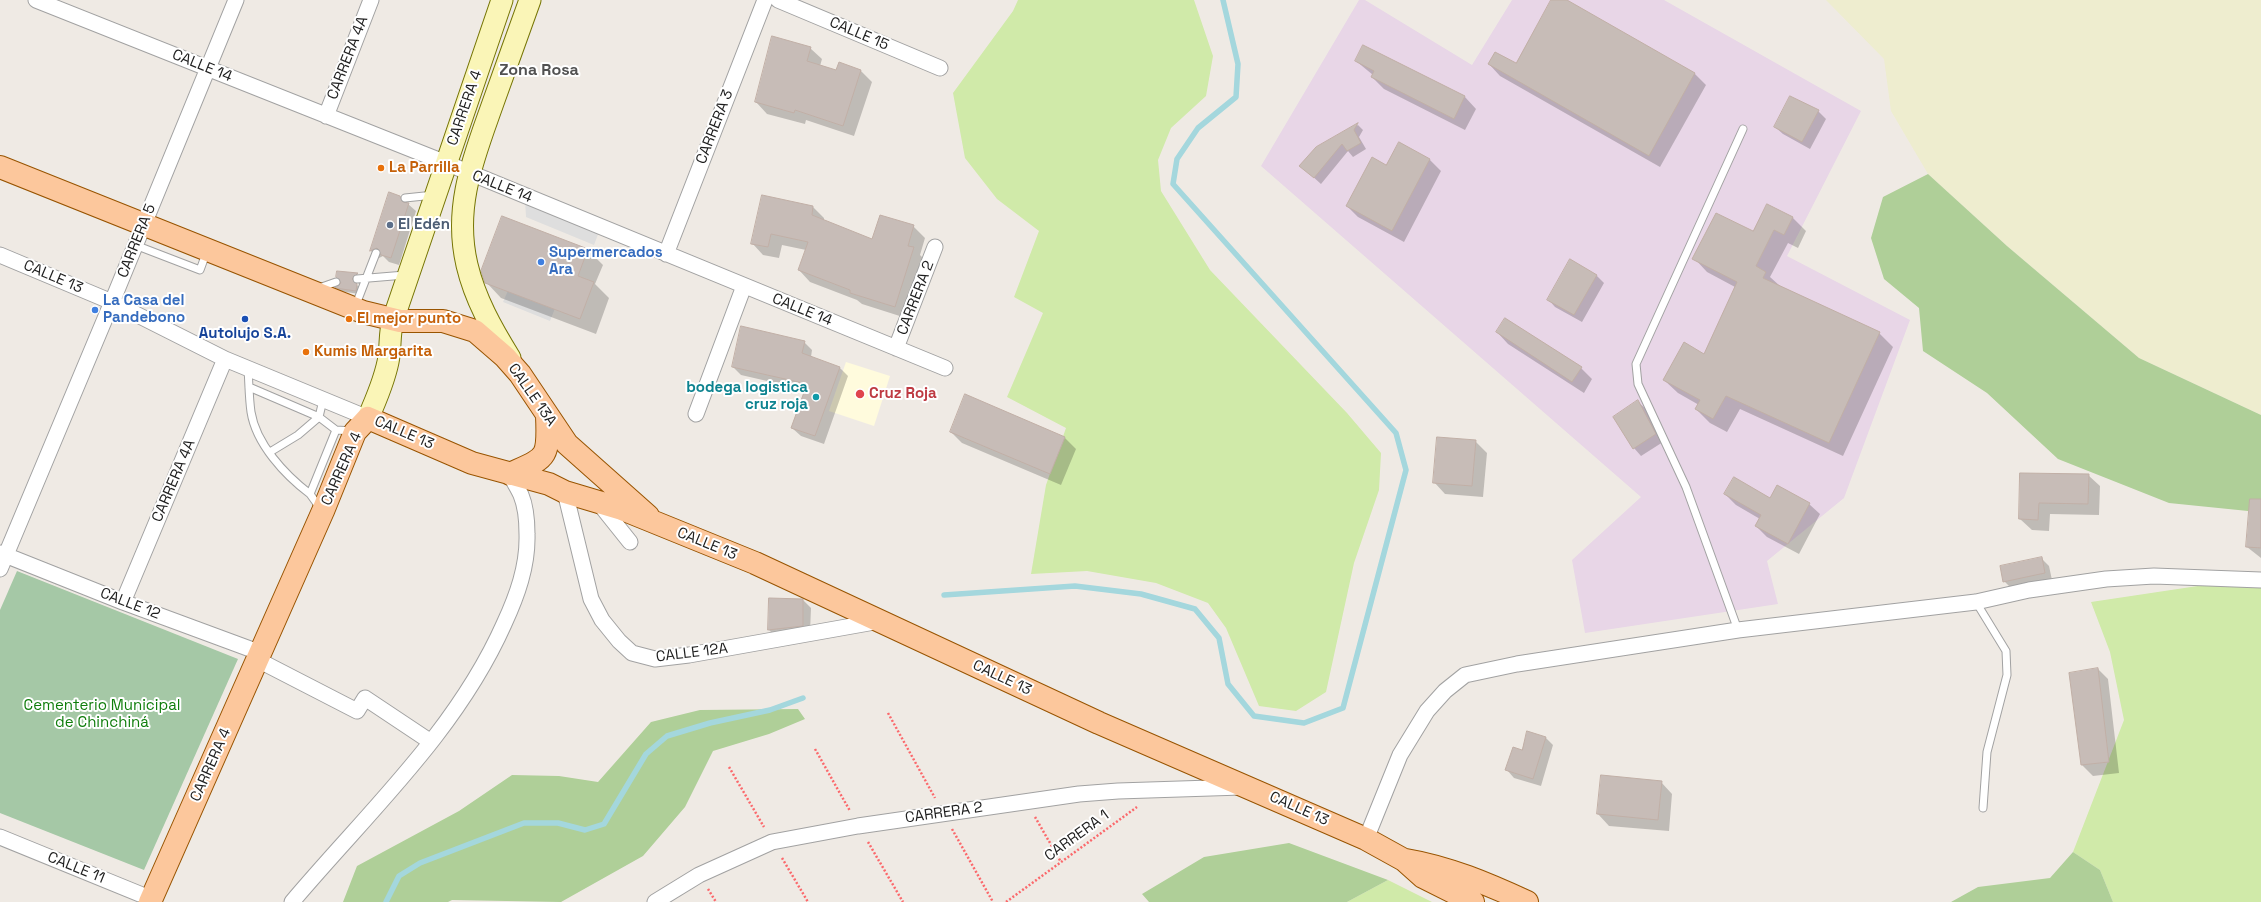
<!DOCTYPE html>
<meta charset="utf-8">
<style>
body{margin:0}
canvas{display:block;background:#efeae4}
</style>
<canvas width="2261" height="902"></canvas>
<script>
const ctx = document.querySelector('canvas').getContext('2d');
ctx.lineJoin = 'round';
function paint(path, color) {
  ctx.fillStyle = color;
  ctx.fill(path, 'evenodd');
}
function trace(path, color, width, dash) {
  ctx.strokeStyle = color;
  ctx.lineWidth = width;
  ctx.lineCap = dash ? 'butt' : 'round';
  ctx.setLineDash(dash || []);
  ctx.stroke(path);
}
function label(font, color, halo, rows, align = 'center') {
  ctx.font = font + ' "Space Grotesk",sans-serif';
  ctx.lineWidth = 4;
  ctx.setLineDash([]);
  ctx.textBaseline = 'middle';
  ctx.strokeStyle = halo;
  ctx.fillStyle = color;
  for (const [text, x, y, turn = 0] of rows) {
    ctx.save();
    ctx.translate(x, y);
    ctx.rotate((+turn || 0) * Math.PI / 180);
    ctx.textAlign = isNaN(turn) ? turn : align;
    if (halo) ctx.strokeText(text, 0, 0);
    ctx.fillText(text, 0, 0);
    ctx.restore();
  }
}
const industrial = new Path2D(`
 M1359 0H1365L1472 65 1512 0H1664L1861 111 1787 256 1910 320 1844 498 1767 561 1778 604 1585 633 1572 560 1641 497 1261 166Z`);
const education = new Path2D(`
 M846 362 890 376 874 426 829 411Z`);
const farmland = new Path2D(`
 M1826 0H2261V415L2139 358 2007 246 1928 174 1891 111 1884 59Z`);
const grass = new Path2D(`
 M1018 0H1194L1213 56 1206 96 1171 128 1158 160 1161 191 1210 270 1347 413 1381 453 1379 490 1354 563 1326 692 1296 711 1259 706 1226 628 1208 603 1156 583 1087 571 1031 574 1046 485 1066 428 1007 397 1043 313 1014 297 1039 231 997 199 965 158 953 93 1013 11Z
 M2211 584 2261 587V902H2113L2100 870 2073 852 2124 720 2110 652 2091 602Z
 M1388 880 1432 902H1347Z`);
const forest = new Path2D(`
 M1928 174 2007 246 2139 358 2261 415V505L2248 511 2169 503 2058 459 1987 393 1923 351 1919 308 1884 279 1871 238 1883 197Z
 M798 709 805 719 769 734 713 751 685 807 643 856 561 902 452 900 448 902H343L357 866 459 811 512 775 559 776 598 782 651 722 700 710Z
 M1289 843 1388 880 1347 902H1149L1142 894 1204 857Z
 M2073 852 2100 870 2113 902H1951L1978 887 2050 878Z`);
const cemetery = new Path2D(`
 M17 571 238 659 144 870 0 813V610Z`);
const parking = new Path2D(`
 M525 199 600 229 594 245 526 217Z
 M509 288 556 306 550 321 503 302Z`);
const shadow = new Path2D(`
 M1552 0H1565L1695 74 1706 85 1660 167 1500 76 1489 64H1516Z
 M1363 46 1465 97 1476 109 1465 130 1384 89 1372 77 1373 75 1356 61Z
 M810 48 822 59 820 66 837 71H861L872 82 854 136 806 120 805 124 767 114 756 102Z
 M1818 111 1826 119 1810 149 1783 134 1775 127Z
 M1358 125 1363 130 1359 137 1366 149 1353 157 1348 151 1321 184 1301 166 1316 148Z
 M1399 143 1430 160 1441 171 1404 242 1358 217 1347 206 1387 167Z
 M390 194 400 197 416 211 399 265 389 262 383 256 379 258 371 251Z
 M1767 205 1793 218 1806 231 1798 248 1788 243 1770 277 1780 286 1879 333 1893 347 1843 456 1740 409 1727 432 1710 423 1696 409 1699 405 1678 393 1664 380 1704 355 1735 287 1707 272 1694 258 1753 233Z
 M813 207 824 218V221L873 240 913 226 925 238 920 255 925 260 906 318 862 304 857 300 810 282 799 270 806 250 782 245 779 258 763 255 752 243Z
 M588 250 603 265 595 284 609 298 596 334 501 298 486 282Z
 M338 272 357 274 360 277 355 283 360 288 359 294 340 291 337 288 342 283Z
 M1596 275 1604 283 1582 322 1555 307 1548 299Z
 M1497 332 1581 368 1592 379 1584 393 1508 344Z
 M804 342 812 350 811 357 840 368 848 376 824 444 801 436 792 428 806 390 741 375 733 367Z
 M966 396 1065 438 1076 449 1061 485 962 443 951 432Z
 M1638 402 1646 409 1663 442 1641 456 1634 448Z
 M1475 441 1487 453 1483 497 1445 494 1434 482Z
 M2021 474 2088 475 2100 486 2099 515 2050 514 2049 531 2032 530 2020 519Z
 M1725 494 1809 504 1820 514 1799 554 1767 537 1756 526 1760 519 1736 505Z
 M2261 521V558L2247 547Z
 M2041 558 2049 566 2052 580 2012 589 2004 581Z
 M803 600 811 608 810 633 776 637 769 630Z
 M2098 669 2108 679 2119 773 2093 776 2082 765 2070 674Z
 M1528 733 1546 738 1553 745 1541 786 1514 778 1507 770 1522 751Z
 M1661 782 1672 794 1669 831 1609 826 1598 814Z`);
const stream = new Path2D(`
 M944 595 1075 586 1141 594 1195 609 1219 638 1228 684 1254 716 1304 723 1343 708 1406 470 1396 433 1173 184 1177 159 1198 128 1236 97 1238 64 1223 0
 M386 902 399 876 420 863 524 823H558L585 830 604 824 646 754 667 736 710 723 770 710 803 698`);
const building = new Path2D(`
 M1551 0H1567L1695 73 1649 156 1488 64 1495 52 1516 63Z
 M772 36 811 47 807 61 836 70 839 62 861 70 843 126 795 110 794 113 755 102Z
 M1363 45 1465 96 1454 119 1371 77 1374 71 1355 61Z
 M1790 96 1819 110 1802 142 1774 127Z
 M1358 123 1354 130 1361 143 1347 151 1342 144 1314 178 1299 166 1316 147Z
 M1399 142 1430 159 1392 231 1346 206 1372 157 1386 165Z
 M389 192 400 196 403 202 409 203 391 258 381 255 377 248 370 251Z
 M762 195 813 206 812 215 872 239 880 215 914 225 908 246 914 247 895 307 850 293V290L798 270 808 242 771 234 768 247 751 244Z
 M1767 204 1793 217 1784 235 1774 230 1756 266 1766 272 1763 278 1880 332 1829 443 1726 396 1713 419 1695 409 1700 400 1663 380 1684 342 1704 354 1737 282 1692 259 1716 213 1753 231Z
 M502 216 588 249 578 276 594 282 580 319 485 283 481 271Z
 M1570 259 1597 275 1574 315 1547 300Z
 M337 271 358 273 352 279 357 284 356 291 335 288 341 283 336 277Z
 M1505 318 1582 367 1572 382 1496 332Z
 M741 326 805 341 802 353 840 367 815 436 791 428 807 384 732 367Z
 M965 394 1065 437 1050 474 950 432Z
 M1638 400 1656 434 1633 449 1613 417Z
 M1437 437 1476 440 1472 486 1433 483Z
 M2020 473 2089 474 2088 504 2039 503 2038 520 2019 519Z
 M1734 477 1770 498 1777 485 1810 503 1788 544 1755 526 1761 515 1724 494Z
 M2250 499H2261V548L2246 547Z
 M2042 557 2045 573 2003 582 2000 566Z
 M769 598 803 599V626L768 630Z
 M2098 668 2109 762 2081 765 2069 673Z
 M1527 731 1546 737 1533 779 1505 770 1513 747 1522 750Z
 M1601 775 1662 781 1658 820 1597 814Z`);
const path = new Path2D(`
 M888 713 935 798
 M815 749 850 811
 M729 767 764 827
 M1035 817 1061 862
 M952 829 993 902
 M868 842 903 902
 M782 858 808 902
 M708 889 716 902
 M1006 902 1137 807`);
const lane = new Path2D(`
 M405 198 434 195
 M135 245 200 270 207 251
 M357 279 405 275
 M319 288 336 282
 M355 307 376 253
 M248 369C249 383 249 398 251 412 256 444 285 475 310 494
 M249 387 319 417 336 430
 M270 452 298 435 319 417 323 400
 M320 508 310 494 336 430 353 431
 M1976 602 2006 651 2007 675 1987 752 1983 808
 M1738 630 1686 487 1638 384 1636 364 1743 129`);
const street = new Path2D(`
 M36 0 446 163 945 368
 M778 0 940 68
 M326 116 371 0
 M666 254 765 0
 M0 255 112 302 225 359 368 418
 M896 348 935 247
 M696 414 744 286
 M565 492 591 599 602 620 619 641 632 653 655 659 689 655 880 621
 M598 502 630 542
 M0 553 123 602 261 653
 M0 569 112 302 236 0
 M123 602 225 359
 M258 660 357 711 365 698 431 742
 M0 837 152 899
 M1366 839 1400 755 1427 711 1445 691 1465 675 1517 664 1738 630 1976 602 2029 590 2106 579 2154 576 2261 580
 M292 902C367 813 456 732 504 624 517 596 528 566 527 534 527 522 526 507 521 495 518 488 513 481 510 474
 M655 902 699 875 772 842 858 826 1079 794 1118 791 1242 787`);
const secondary = new Path2D(`
 M510 358C492 329 475 299 467 265 453 206 474 157 493 103 505 69 518 34 530 0
 M368 418C376 400 384 381 388 362 391 348 389 334 393 320L502 0`);
const primary = new Path2D(`
 M0 167 363 312 400 321H443L475 331 505 357 520 374 567 444 648 516
 M510 474C547 457 549 459 547 416
 M1406 860C1448 867 1488 884 1527 902
 M150 902 323 511 355 432 368 418 472 463 549 484 565 492 622 509 755 563 1099 723 1366 839 1404 860 1423 877 1473 902`);
const markers = [
 [381,168,4,"#e8710a"],
 [390,225,4,"#5c6f8a"],
 [541,262,4,"#3f7fe0"],
 [95,310,4,"#3f7fe0"],
 [245,319,4,"#1a4fb4"],
 [349,319,4,"#e8710a"],
 [306,352,4,"#e8710a"],
 [860,394,5,"#e0444e"],
 [816,397,4,"#0f9aa8"]
];
const streetNames = [
 ["CALLE 15",859,34,23],
 ["CARRERA 4A",348,58,-69],
 ["CALLE 14",202,66,22],
 ["CARRERA 4",465,108,-71],
 ["CARRERA 3",715,127,-69],
 ["CALLE 14",502,187,22],
 ["CARRERA 5",137,241,-68],
 ["CALLE 13",53,277,23],
 ["CARRERA 2",916,298,-69],
 ["CALLE 14",802,310,22],
 ["CALLE 13A",532,395,55],
 ["CALLE 13",404,433,23],
 ["CARRERA 4",342,469,-66],
 ["CARRERA 4A",174,481,-67],
 ["CALLE 13",707,544,22],
 ["CALLE 12",130,604,21],
 ["CALLE 12A",692,653,-7],
 ["CALLE 13",1002,678,25],
 ["CARRERA 4",211,765,-66],
 ["CALLE 13",1299,809,24],
 ["CARRERA 2",944,813,-8],
 ["CARRERA 1",1077,836,-36],
 ["CALLE 11",76,868,22]
];
const foodNames = [
 ["La Parrilla",389,168],
 ["El mejor punto",357,319],
 ["Kumis Margarita",314,352]
];
const serviceNames = [
 ["El Edén",398,225]
];
const shopNames = [
 ["Supermercados",549,253],
 ["Ara",549,270],
 ["La Casa del",103,301],
 ["Pandebono",103,318]
];
const transitNames = [
 ["Autolujo S.A.",245,334]
];
const cultureNames = [
 ["bodega logistica",808,388],
 ["cruz roja",808,405]
];
const healthNames = [
 ["Cruz Roja",869,394]
];
const parkNames = [
 ["Cementerio Municipal",102,706],
 ["de Chinchiná",102,723]
];
const neighbourhoodNames = [
 ["Zona Rosa",539,71]
];
paint(industrial, '#e8d6e7');
paint(education, '#fffbdd');
paint(farmland, '#eeedcf');
paint(grass, '#d0eaa9');
paint(forest, '#afcf98');
paint(cemetery, '#a5c8a6');
paint(parking, '#dedede');
paint(shadow, '#0003');
trace(stream, '#a4d7dd', 5.5);
paint(building, '#c7bcb7');
trace(building, '#c1afa6', 1);
trace(lane, '#a2a2a2', 9);
trace(street, '#a2a2a2', 17);
trace(secondary, '#767504', 23);
trace(primary, '#985400', 24);
trace(path, '#fb696c', 2.5, [2, 2]);
trace(lane, '#fff', 7);
trace(street, '#fff', 15);
trace(secondary, '#faf5b7', 21);
trace(primary, '#fcc79c', 22);
for (const [x, y, r, color] of markers) {
  const dot = new Path2D();
  dot.arc(x, y, r, 0, 2 * Math.PI);
  ctx.fillStyle = color;
  ctx.fill(dot);
  trace(dot, '#fff', 1.5);
}
label('15px', '#1e1e1e', '#fff', streetNames);
label('bold 15px', '#c56008', '#fff', foodNames, 'left');
label('bold 15px', '#4e5e75', '#fff', serviceNames, 'left');
label('bold 15px', '#366cbe', '#fff', shopNames, 'left');
label('bold 15px', '#164399', '#fff', transitNames);
label('bold 15px', '#0d838f', '#fff', cultureNames, 'right');
label('bold 15px', '#be3a42', '#fff', healthNames, 'left');
label('15px', '#0f7d0b', '#fff', parkNames);
label('bold 16px', '#515151', '#fff', neighbourhoodNames);
</script>
